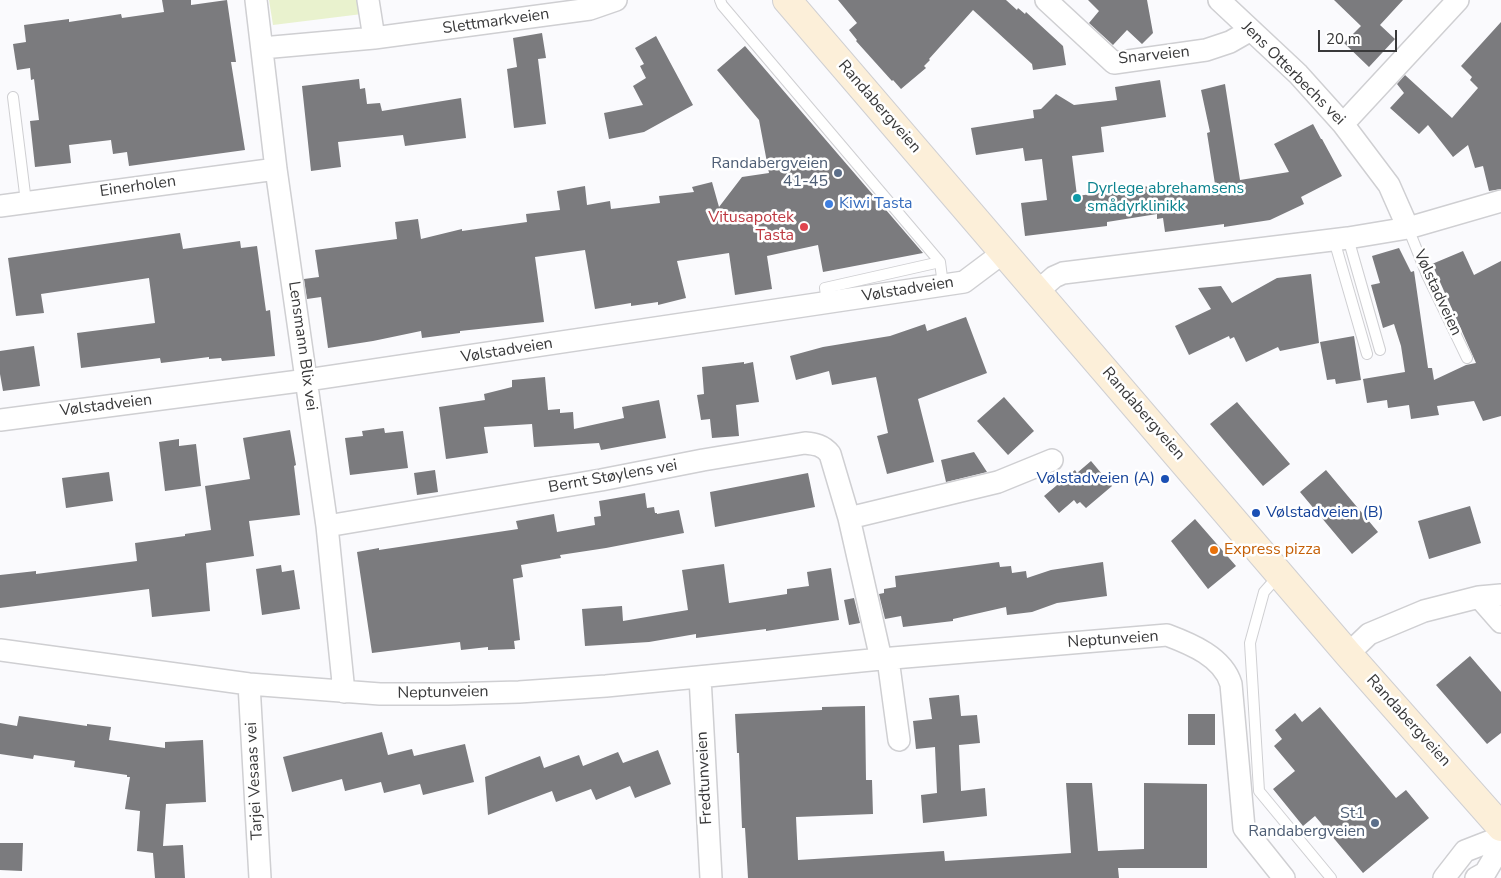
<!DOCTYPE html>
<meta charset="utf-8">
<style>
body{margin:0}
#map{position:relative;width:1501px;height:878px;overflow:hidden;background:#fafafd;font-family:"Nunito Sans",sans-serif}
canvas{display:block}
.scale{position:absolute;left:1318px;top:30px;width:79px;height:22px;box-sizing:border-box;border:2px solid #39393a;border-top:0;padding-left:6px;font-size:15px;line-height:18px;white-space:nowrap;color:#39393a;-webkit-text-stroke:4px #fff;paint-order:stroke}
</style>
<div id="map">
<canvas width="1501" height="878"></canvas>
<div class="scale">20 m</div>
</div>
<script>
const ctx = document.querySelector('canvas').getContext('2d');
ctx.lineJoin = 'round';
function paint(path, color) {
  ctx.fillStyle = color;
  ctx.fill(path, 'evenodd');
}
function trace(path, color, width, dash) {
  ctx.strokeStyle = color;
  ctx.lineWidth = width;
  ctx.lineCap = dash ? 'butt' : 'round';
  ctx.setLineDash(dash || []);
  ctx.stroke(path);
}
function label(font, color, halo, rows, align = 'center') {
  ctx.font = font + ' "Nunito Sans",sans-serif';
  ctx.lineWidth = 5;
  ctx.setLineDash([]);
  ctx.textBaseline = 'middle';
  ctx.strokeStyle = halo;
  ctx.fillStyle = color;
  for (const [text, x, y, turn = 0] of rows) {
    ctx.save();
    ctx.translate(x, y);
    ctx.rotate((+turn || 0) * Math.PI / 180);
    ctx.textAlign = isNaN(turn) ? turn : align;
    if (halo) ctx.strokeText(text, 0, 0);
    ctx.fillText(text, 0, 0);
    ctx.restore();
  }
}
const green = new Path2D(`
 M269 0H359L362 14 273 25Z`);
const building = new Path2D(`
 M162 0H191V5L227 0 236 62H231L245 150 129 166 127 152 113 154 111 140 69 145 71 163 35 167 30 121 39 120 34 79 31 80 30 68 17 70 13 44 26 42 24 25 69 19V22L121 14 122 18 164 12Z
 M838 0H1006L1017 10 1018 8 1025 14 1026 12 1063 46 1066 65 1033 70 1032 64 973 10 929 59 930 60 924 66 926 68 901 89 893 80 892 81 856 41 857 40 849 30 857 23Z
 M1088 0H1147L1153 33 1142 44 1127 30 1113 45 1089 23 1099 11Z
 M1334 0H1403L1380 25 1395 39 1369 67 1344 43 1361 26Z
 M1501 22V189L1489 191 1483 166 1475 168 1468 145 1453 157 1428 125 1419 134 1390 108 1404 93 1397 84 1405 75 1452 118 1478 88 1470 80 1472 77 1461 66Z
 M542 33 546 58 538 59 546 124 514 128 507 69 517 67 513 38Z
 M656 36 693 105 644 132 609 139 604 113 643 105 633 86 646 78 640 66 644 64 635 48Z
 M745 46 923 253 823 272 818 245 767 256 772 289 735 295 729 253 677 261 686 298 658 305V302L631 306V303L595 309 585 250 535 257 544 322 460 331V333L422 338 421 331 373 341 328 348 321 297 307 299 304 279 319 277 315 250 397 239 395 222 418 219 421 239 462 229V231L527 222 526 214 560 210 557 191 585 186 587 205 610 201 611 209 660 203 659 196 694 192 692 187 712 182 719 207 742 177 769 173 759 120 717 70Z
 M359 79 360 89 365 88 367 104 380 103 382 111 461 98 466 138 405 146 403 135 338 142 341 167 311 171 302 86Z
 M1160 80 1166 117 1101 127 1104 152 1072 156 1077 196 1171 183 1172 190 1215 184 1207 133 1210 132 1201 90 1225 84 1240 180 1289 172 1274 144 1313 124 1321 139H1322L1342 176 1301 197 1304 204 1270 220 1224 227V224L1165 232 1163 218 1157 219V214L1107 222V226L1025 236 1021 203 1047 200 1042 159 1025 161 1023 148 976 155 971 128 1034 118 1033 110 1041 109 1056 94 1074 105 1117 100 1115 87Z
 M180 233 183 249 240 241 241 248 257 246 266 311 270 310 275 356 222 361 221 358 209 359V357L161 363 160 358 81 368 77 333 155 323 149 278 41 294 44 313 16 316 8 258Z
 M1399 248 1411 272 1414 271 1428 368H1432L1434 380 1466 365 1476 363 1432 264 1463 251 1474 275 1501 261V416L1483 421 1474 401 1437 406 1439 415 1411 419 1409 405 1388 408 1387 400 1367 403 1363 379 1405 372 1401 346 1394 324 1383 328 1371 285 1380 283 1372 256Z
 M1311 274 1319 343 1280 351 1278 347 1246 362 1234 337 1230 339 1229 336 1189 355 1175 326 1211 309 1198 288 1221 286 1232 303 1277 278Z
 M966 317 987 373 918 399 934 462 887 474 877 436 888 433 876 377 832 385 829 371 796 380 790 356 823 347 890 336 925 324 927 331Z
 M1354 336 1361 380 1336 384 1335 379 1327 380 1320 342Z
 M34 346 40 386 3 391 0 374V351Z
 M744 362V364L753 362 759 402 736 405 739 436 712 438 710 419 701 420 697 395 704 394 702 367Z
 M545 377 548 410 560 409V413L573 412 574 429 624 418 622 407 659 400 666 438 601 450 599 443 534 447 532 424 484 427 488 453 446 459 439 407 485 400 484 394 512 387V380Z
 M1004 397 1034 431 1008 455 977 421Z
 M1237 402 1290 464 1263 486 1210 424Z
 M384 428 385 433 403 431 408 468 350 475 345 438 363 436 362 431Z
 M290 430 296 465 294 466 300 515 249 521 254 556 206 563 210 611 152 617 149 589 0 608V575L36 571V574L137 561 135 543 185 536V534L211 530 205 486 250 479 243 438Z
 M179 439V446L196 444 201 486 165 491 159 442Z
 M974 452 987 472 946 482 941 460Z
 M1091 461 1112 486 1086 508 1080 502 1077 504 1074 500 1059 513 1044 496 1075 470 1077 473Z
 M435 470 438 492 417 495 414 473Z
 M1326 470 1378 532 1352 554 1300 492Z
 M109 472 113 501 66 508 62 478Z
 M808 473 815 507 715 527 710 492Z
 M645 493 647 508 654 507 655 513H657V514L679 510 684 533 606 548 560 555 561 558 521 565 523 577 513 579 520 640 514 641 515 649 488 650V647L461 650 460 642 372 653 357 552 379 548V550L518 529 516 521 554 514 557 532 595 525 594 517 601 516 599 501Z
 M1470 506 1481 543 1429 559 1418 521Z
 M1195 519 1236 566 1208 589 1171 541Z
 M999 562 1000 567 1011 566 1012 573 1026 571 1027 578 1051 570 1103 562 1107 596 1057 603 1032 612 1007 615 1006 607 953 619V621L903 627 901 616 885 619 879 594 884 593V589L896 587 895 576Z
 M724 564 729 603 787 594V589L809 586 807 572 831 568 839 620 766 631V629L696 638V634L649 642 585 646 582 609 622 606 623 621 688 610 682 570Z
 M281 565 282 572 294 570 300 609 262 615 256 569Z
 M854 598 860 623 849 625 844 600Z
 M1470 656 1501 692V733L1487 744 1436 685Z
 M959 695 961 716 977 715 980 743 959 745 961 791 985 788 987 816 923 823 921 795 937 793 935 747 916 749 913 721 932 719 929 698Z
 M865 706 866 780H872L873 814 796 817 798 860 944 851 945 861 1071 853 1066 783H1092L1098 851 1144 849V783L1207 784V868H1118L1119 878H748L745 828H742L739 753H737L735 714 822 710V707Z
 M1320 707 1396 798 1406 790 1429 818 1363 873 1315 816 1303 826 1273 789 1295 771 1274 746 1282 739 1275 730 1295 713 1302 722Z
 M1188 714H1215V745H1188Z
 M19 716 87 726V724L111 727 109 740 165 748V742L203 740 206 802 166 804 163 846 183 845 185 878H155L153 853 137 851 140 811 125 809 130 777H127V775L74 767 75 761 34 755 33 759 0 754V723L17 726Z
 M382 732 388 755 412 749 414 756 465 744 474 782 423 795 420 784 384 793 381 782 345 791 342 779 292 792 283 757Z
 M658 750 671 784 635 798 630 786 596 800 591 789 556 802 552 791 488 815 485 777 540 756 544 768 579 755 583 766 618 752 623 763Z
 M0 843H23L22 871 0 870Z`);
const lane = new Path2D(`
 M720 0 722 5 940 262 943 285
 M13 97 26 202
 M1408 228 1427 275 1467 358
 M1348 238 1380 350
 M1334 240 1367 354
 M827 303 825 288 940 262
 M1279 575 1264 592 1250 643 1259 791 1331 878`);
const street = new Path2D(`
 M256 0 276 169 327 526 344 692
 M368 0 374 38
 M1046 0 1114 63 1206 50 1230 42 1251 30
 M1219 0 1298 74 1343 124 1389 185 1408 228
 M262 48 374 38 590 9 616 0
 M1343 124 1458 0
 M0 206 276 169
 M1038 291 1054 277 1063 273 1348 238 1408 228 1501 201
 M0 420 307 380 964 282 1004 252
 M849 518 998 482 1052 460
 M327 526 601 480 703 460 805 443C815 444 823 445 830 454L849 518 881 659
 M1479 597 1501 622
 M0 650 249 684 380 694H448L519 692 606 686 881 659 1167 635C1191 644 1223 657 1231 684L1244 828 1284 878
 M1348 654 1369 634 1424 611 1479 597 1501 595
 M888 659 899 740
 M700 677 711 878
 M249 684 260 878
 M1444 878 1465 851 1501 837
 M1476 878 1485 873 1501 846`);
const secondary = new Path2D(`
 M787 0 1348 654 1501 827`);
const markers = [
 [838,173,5,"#5c6f8a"],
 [1077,198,5,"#0f9aa8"],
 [829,204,5,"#3f7fe0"],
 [804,227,5,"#e0444e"],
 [1165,479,5,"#1a4fb4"],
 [1256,513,5,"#1a4fb4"],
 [1214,550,5,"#e8710a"],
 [1375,823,5,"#5c6f8a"]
];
const streetNames = [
 ["Slettmarkveien",496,22,-8],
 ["Snarveien",1154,56,-6],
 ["Jens Otterbechs vei",1293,74,45],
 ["Randabergveien",879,107,49],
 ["Einerholen",138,187,-8],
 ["Vølstadveien",908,290,-9],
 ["Vølstadveien",1437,293,65],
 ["Lensmann Blix vei",302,346,82],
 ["Vølstadveien",507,351,-9],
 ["Vølstadveien",106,406,-7],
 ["Randabergveien",1143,414,49],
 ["Bernt Støylens vei",613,477,-10],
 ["Neptunveien",1113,640,-4],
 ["Neptunveien",443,693,-1],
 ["Randabergveien",1408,721,48],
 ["Fredtunveien",705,778,-93],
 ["Tarjei Vesaas vei",255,781,-93]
];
const serviceNames = [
 ["Randabergveien",828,164],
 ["41-45",828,182],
 ["St1",1365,814],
 ["Randabergveien",1365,832]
];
const cultureNames = [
 ["Dyrlege abrehamsens",1087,189],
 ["smådyrklinikk",1087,207]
];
const shopNames = [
 ["Kiwi Tasta",839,204]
];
const healthNames = [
 ["Vitusapotek",794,218],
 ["Tasta",794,236]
];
const transitNames = [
 ["Vølstadveien (A)",1155,479],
 ["Vølstadveien (B)",1266,513,"left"]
];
const foodNames = [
 ["Express pizza",1224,550]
];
paint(green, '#e9f2ce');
paint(building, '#7b7b7e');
trace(lane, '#cfcfd2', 12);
trace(street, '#cfcfd2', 24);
trace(secondary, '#cfcfd2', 30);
trace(lane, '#fff', 10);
trace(street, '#fff', 21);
trace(secondary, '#fcefd9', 28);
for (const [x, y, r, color] of markers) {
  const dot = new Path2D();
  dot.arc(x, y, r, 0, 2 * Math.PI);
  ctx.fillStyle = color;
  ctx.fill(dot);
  trace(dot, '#fff', 2);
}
label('16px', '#39393a', '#fff', streetNames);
label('16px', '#4e5e75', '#fff', serviceNames, 'right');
label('16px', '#0d838f', '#fff', cultureNames, 'left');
label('16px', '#366cbe', '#fff', shopNames, 'left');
label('16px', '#be3a42', '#fff', healthNames, 'right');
label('16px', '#164399', '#fff', transitNames, 'right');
label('16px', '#c56008', '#fff', foodNames, 'left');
</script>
